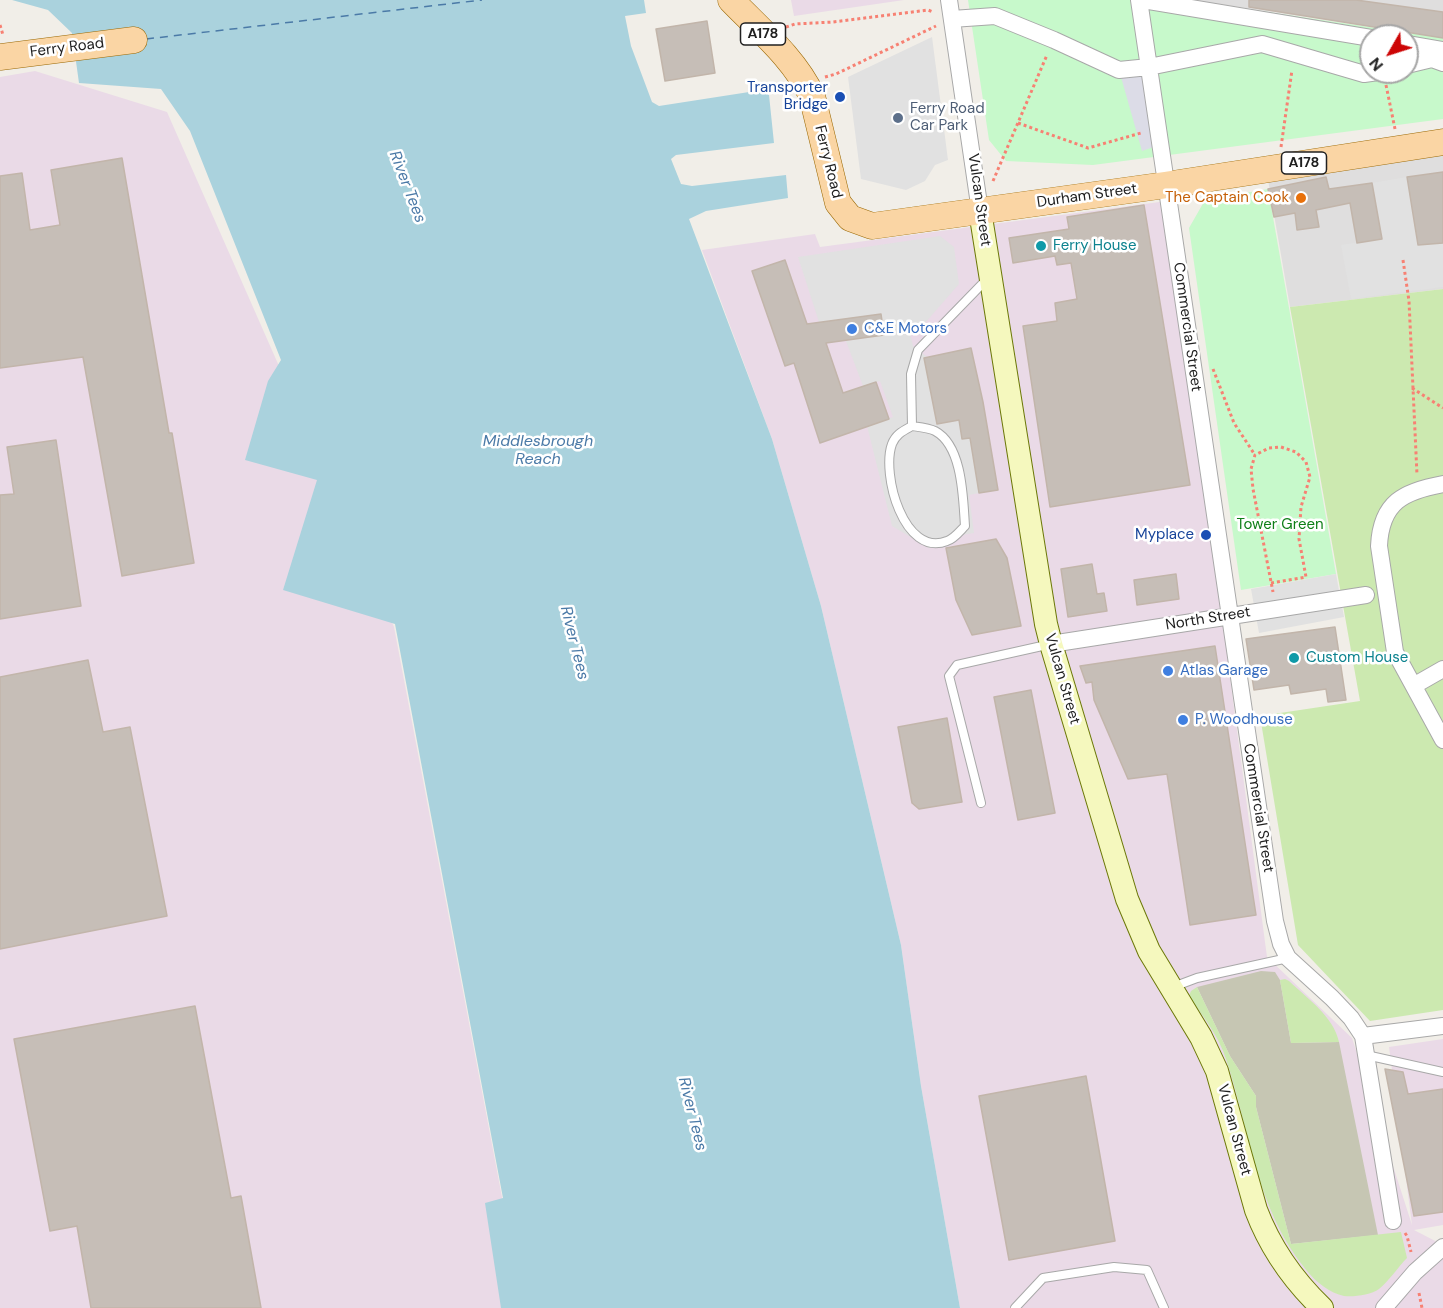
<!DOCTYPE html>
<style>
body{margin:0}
#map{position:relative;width:1443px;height:1308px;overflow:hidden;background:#f1eee8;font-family:"DM Sans",sans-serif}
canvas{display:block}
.north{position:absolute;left:1359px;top:24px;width:60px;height:60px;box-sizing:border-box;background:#fff;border:2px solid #a6a6a6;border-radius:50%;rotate:231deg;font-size:16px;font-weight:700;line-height:24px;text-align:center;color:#212121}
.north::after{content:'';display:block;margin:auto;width:21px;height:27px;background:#cd0505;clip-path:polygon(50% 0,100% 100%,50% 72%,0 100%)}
</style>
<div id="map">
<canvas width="1443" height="1308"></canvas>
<div class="north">N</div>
</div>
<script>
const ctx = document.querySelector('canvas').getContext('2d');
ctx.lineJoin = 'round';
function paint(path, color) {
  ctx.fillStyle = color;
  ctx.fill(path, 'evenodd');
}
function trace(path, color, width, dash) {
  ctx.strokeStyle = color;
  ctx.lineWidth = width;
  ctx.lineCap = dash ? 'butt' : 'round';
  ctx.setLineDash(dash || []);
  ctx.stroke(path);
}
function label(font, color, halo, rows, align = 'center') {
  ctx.font = font + ' "DM Sans",sans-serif';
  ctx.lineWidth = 5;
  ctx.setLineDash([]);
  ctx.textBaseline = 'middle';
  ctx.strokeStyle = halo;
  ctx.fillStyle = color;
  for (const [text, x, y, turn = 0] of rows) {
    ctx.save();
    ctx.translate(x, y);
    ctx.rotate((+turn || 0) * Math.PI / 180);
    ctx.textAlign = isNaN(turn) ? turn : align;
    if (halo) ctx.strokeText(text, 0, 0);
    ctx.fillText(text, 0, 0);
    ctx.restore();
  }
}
const residential = new Path2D(`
 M1192 0H1443V38L1327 20Z
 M1443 142V289L1290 307 1266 168Z`);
const industrial = new Path2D(`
 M791 0H904L794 16Z
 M35 71 167 112 394 627 523 1308H0V77Z
 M1167 201 1267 957 1352 1038 1412 1225 1389 1047 1443 1039V1225L1414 1230 1443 1245V1308H960L921 1086 901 945 821 606 772 439 702 250 815 234 820 247Z`);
const construction = new Path2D(`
 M1261 971 1275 972 1280 980 1291 1043 1339 1042 1378 1235 1291 1244 1256 1107V1096L1230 1056 1197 987Z`);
const grass = new Path2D(`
 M1443 289V1010L1370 1021 1298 945 1260 716 1360 701 1290 307Z
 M1285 979 1289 981C1307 998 1334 1017 1339 1042L1291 1043 1280 980Z
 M1197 987 1230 1056 1256 1096V1107L1291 1244 1401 1232 1407 1258C1398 1267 1389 1281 1379 1289 1371 1295 1354 1297 1344 1296 1330 1293 1316 1282 1307 1271 1256 1210 1250 1131 1226 1059 1219 1036 1202 1015 1189 996L1191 991Z`);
const park = new Path2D(`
 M968 0H1188L1443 38V119L1093 165 1006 161 989 140ZM1371 36H1407V72H1371Z
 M1268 189 1336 574 1241 590 1189 228 1205 200Z`);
const parking = new Path2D(`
 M932 37 948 160 935 165 925 181 906 190 861 179 848 77Z
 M1407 177 1418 245 1443 243V287L1351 299 1341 245 1382 239 1372 183Z
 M940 236 954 247 959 284 918 331 910 333 913 346 927 357 924 358 937 424 959 420 970 438 979 493 969 495 974 533 944 538V546L929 548 892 526 867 426 893 417 880 381 863 386 846 341 883 335 881 315 819 322 798 257Z
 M1336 574 1344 617 1259 633 1251 589Z`);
const plaza = new Path2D(`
 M1153 58 1165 143 1142 151 1119 70Z`);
const water = new Path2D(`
 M12 0H644L646 13 625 16 631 46 652 102 659 106 762 90 769 95 774 143 676 155 671 159 681 184 692 186 786 175 788 198 706 211 689 219 772 439 821 606 901 945 921 1086 960 1308H501L485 1203 503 1198 395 624 283 590 317 480 245 460 268 381 281 360 190 131 161 89 79 83 72 33 48 10Z`);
const ferry = new Path2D(`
 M146 39 482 0`);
const building = new Path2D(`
 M1249 0H1356L1443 12V38L1249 7Z
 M707 21 715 73 665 81 656 29Z
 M122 158 169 433H172L194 563 122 576 83 357 0 368V176L22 173 30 230 60 225 51 170Z
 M1443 172V243L1418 245 1407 177Z
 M1326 177 1329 189 1372 183 1382 239 1357 243 1350 203 1316 210 1319 227 1297 230 1295 213 1274 217 1268 189Z
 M1144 205 1190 485 1050 507 1023 326 1057 321 1055 303 1077 299 1071 263 1057 265 1055 256 1013 263 1009 238 1069 229 1067 217Z
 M785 260 807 324 881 314 884 335 826 343 843 393 876 382 889 419 820 443 794 363 785 366 752 271Z
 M971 348 983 402 998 490 979 493 970 438 962 439 959 420 937 424 924 358Z
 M56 440 81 606 0 619V495L14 494 7 447Z
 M996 539 1007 558 1021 626 972 635 956 600 946 548Z
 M1092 564 1097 594 1104 593 1107 611 1068 617 1061 569Z
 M1176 574 1179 599 1137 605 1134 580Z
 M1335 627 1346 700 1328 702 1326 689 1291 694 1289 685 1254 690 1246 639Z
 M1215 646 1256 915 1190 925 1167 774 1128 779 1094 700 1092 682 1086 683 1080 666Z
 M88 660 103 732 130 727 167 916 0 949V677Z
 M1031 690 1055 813 1018 820 994 697Z
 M947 718 962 802 919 809 912 803 898 727Z
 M195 1006 231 1198 241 1196 261 1308H91L77 1226 50 1231 14 1039Z
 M1385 1069 1403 1072 1408 1094 1443 1089V1212L1414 1216Z
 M1086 1076 1115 1241 1009 1260 979 1096Z`);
const path = new Path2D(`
 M0 25 3 35
 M786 27 795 24 833 22 928 10 933 12
 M825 77 836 74 936 26
 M1386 85 1395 129
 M1018 123 1088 148 1141 133
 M1281 147 1292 70
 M993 181 1047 55
 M1403 260 1409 301 1417 475
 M1213 369 1234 423 1255 455
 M1412 388 1443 408
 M1271 583 1306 577 1299 539 1301 507 1310 477 1306 462 1296 452 1281 447 1269 448 1255 455 1251 469 1253 489 1273 592
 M1405 1233 1407 1236 1411 1252
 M1419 1293 1422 1308`);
const lane = new Path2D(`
 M912 426C919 427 929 428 935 431 963 446 963 499 965 526 960 531 954 539 947 541 904 558 881 474 892 444 896 434 903 431 912 426Z
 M912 426 911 374 918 350 988 278
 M981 803 949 676 957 665 1051 644
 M1173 987 1197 978 1288 958
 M1366 1055 1443 1072
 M1015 1308 1043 1278 1114 1267 1147 1270 1164 1308`);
const street = new Path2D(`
 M949 0 980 211
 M1139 0 1275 921 1281 944 1288 958 1332 998 1351 1018 1363 1036 1393 1221
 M1143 0 1371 38
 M952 19 995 16 1054 40 1119 70 1149 67 1262 44 1364 74 1378 72
 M1407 44 1443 50
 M1407 65 1432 59 1443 63
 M1443 484C1404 491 1381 502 1379 546L1395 652 1443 740
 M1051 644 1366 595
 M1415 685 1443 669
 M1363 1036 1443 1026
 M1384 1308 1415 1272 1443 1247`);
const secondary = new Path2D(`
 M980 211 1046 624 1051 644 1127 899 1149 951 1201 1037 1217 1071 1256 1210C1270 1247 1294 1281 1322 1308`);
const primary = new Path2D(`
 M731 0C759 29 795 59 812 96L838 203 850 218 872 226 1166 185 1443 142
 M0 57 134 40`);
const markers = [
 [840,97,6,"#1a4fb4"],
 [898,118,6,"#5c6f8a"],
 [1301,198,6,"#e8710a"],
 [1041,246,6,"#0f9aa8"],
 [852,329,6,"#3f7fe0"],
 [1206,535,6,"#1a4fb4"],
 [1294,658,6,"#0f9aa8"],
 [1168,671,6,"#3f7fe0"],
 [1183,720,6,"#3f7fe0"]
];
const shields = [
 [763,34,45],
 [1304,163,45]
];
const shieldNames = [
 ["A178",763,34],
 ["A178",1304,163]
];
const streetNames = [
 ["Ferry Road",67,48,-7],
 ["Ferry Road",828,162,76],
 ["Durham Street",1087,196,-8],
 ["Vulcan Street",979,200,82],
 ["Commercial Street",1187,327,82],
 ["North Street",1208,619,-9],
 ["Vulcan Street",1062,679,74],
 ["Commercial Street",1258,808,81],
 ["Vulcan Street",1234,1130,75]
];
const transitNames = [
 ["Transporter",828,88],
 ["Bridge",828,105],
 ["Myplace",1194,535]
];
const serviceNames = [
 ["Ferry Road",910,109],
 ["Car Park",910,126]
];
const foodNames = [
 ["The Captain Cook",1289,198]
];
const cultureNames = [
 ["Ferry House",1053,246],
 ["Custom House",1306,658]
];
const shopNames = [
 ["C&E Motors",864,329],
 ["Atlas Garage",1180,671],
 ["P. Woodhouse",1195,720]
];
const parkNames = [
 ["Tower Green",1280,525]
];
const waterNames = [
 ["River Tees",407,187,69],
 ["Middlesbrough",538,442],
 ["Reach",538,460],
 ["River Tees",574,643,76],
 ["River Tees",692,1114,76]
];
paint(residential, '#dfdede');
paint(industrial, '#eadae7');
paint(construction, '#c6c6b3');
paint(grass, '#cce9b0');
paint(park, '#c7f9cb');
paint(parking, '#e1e1e1');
paint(plaza, '#dcdce7');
paint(water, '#aad2dd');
trace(ferry, '#4b7aa7', 1.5, [8, 6]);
paint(building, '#c6beb7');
trace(building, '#c2b5aa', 1.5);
trace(lane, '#a8a8a8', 10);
trace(street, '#a8a8a8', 18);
trace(secondary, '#6c7808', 24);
trace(primary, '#9a6804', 27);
trace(path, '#f78173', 3, [3, 3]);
trace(lane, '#fff', 8);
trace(street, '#fff', 16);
trace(secondary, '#f5f8be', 22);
trace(primary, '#fad5a4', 26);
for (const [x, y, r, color] of markers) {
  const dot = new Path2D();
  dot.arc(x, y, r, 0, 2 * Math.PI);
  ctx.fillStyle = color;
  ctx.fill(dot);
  trace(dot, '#fff', 2);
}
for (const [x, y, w] of shields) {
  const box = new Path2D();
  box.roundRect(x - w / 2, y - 11, w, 22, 4.5);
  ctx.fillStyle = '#fff';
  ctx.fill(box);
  trace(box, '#212121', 1.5);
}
label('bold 14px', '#212121', null, shieldNames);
label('15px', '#212121', '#fff', streetNames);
label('15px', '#164399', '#fff', transitNames, 'right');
label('15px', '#4e5e75', '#fff', serviceNames, 'left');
label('15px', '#c56008', '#fff', foodNames, 'right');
label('15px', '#0d838f', '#fff', cultureNames, 'left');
label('15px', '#366cbe', '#fff', shopNames, 'left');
label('15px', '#0f7f18', '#fff', parkNames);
label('italic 16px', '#4b7aa7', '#fff', waterNames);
</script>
